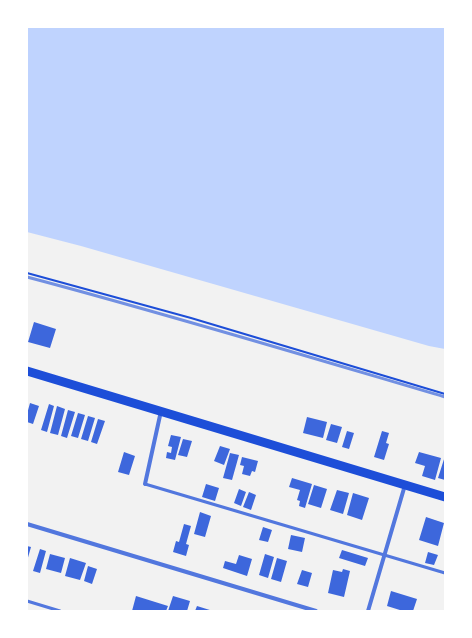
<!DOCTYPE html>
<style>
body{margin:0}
#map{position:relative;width:472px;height:638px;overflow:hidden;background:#f2f2f2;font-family:"PT Sans Narrow",sans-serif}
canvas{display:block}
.frame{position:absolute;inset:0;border:28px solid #fff;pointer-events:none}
</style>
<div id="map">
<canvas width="472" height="638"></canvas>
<div class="frame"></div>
</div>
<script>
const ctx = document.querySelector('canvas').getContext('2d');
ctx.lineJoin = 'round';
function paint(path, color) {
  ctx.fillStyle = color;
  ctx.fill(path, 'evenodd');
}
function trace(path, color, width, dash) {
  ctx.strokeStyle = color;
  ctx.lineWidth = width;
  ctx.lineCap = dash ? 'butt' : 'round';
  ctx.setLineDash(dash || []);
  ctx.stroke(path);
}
const water = new Path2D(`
 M27 27H445V349L429 346 81 246 27 232Z`);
const building = new Path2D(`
 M34 322 56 329 50 348 28 342Z
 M30 403 39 406 33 424 27 422V414Z
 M49 404 54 406 47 432 41 430Z
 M57 406 65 409 58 435 50 433Z
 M68 410 75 412 67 438 61 436Z
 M78 413 85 415 78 438 71 436Z
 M88 416 95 418 88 441 81 439Z
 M307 417 327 422 323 438 303 433Z
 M98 419 105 421 97 444 91 442Z
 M331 424 342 427 337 443 326 440Z
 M347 431 354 433 349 449 342 447Z
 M382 431 389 433 386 443 389 444 384 460 374 457Z
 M171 435 181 437 175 460 166 458 167 452 171 453 172 447 168 446Z
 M183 439 192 441 187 457 178 455Z
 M220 446 230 449 224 465 214 461Z
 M124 452 135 456 129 475 118 472Z
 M419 452 441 458 435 480 422 476 425 466 415 463Z
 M230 453 239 455 232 480 223 478Z
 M445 456V480L438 478Z
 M242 457 258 461 255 472 252 471 250 476 242 474 244 466 240 465Z
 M292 478 312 484 305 508 299 506 300 501 297 500 300 490 289 487Z
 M206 484 219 488 215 501 202 497Z
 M314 485 327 489 321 508 308 504Z
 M239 489 246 492 241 506 234 503Z
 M337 490 349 493 343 514 330 510Z
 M249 492 256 495 251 510 243 507Z
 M353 493 369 498 362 520 347 515Z
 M200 512 211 516 205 537 194 534Z
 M426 517 444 523 438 546 419 540Z
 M184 524 191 526 186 544 189 545 186 556 173 552 176 541 179 542Z
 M263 527 272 530 268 542 259 540Z
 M291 535 305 538 302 552 288 549Z
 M27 546 31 547 27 561Z
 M40 549 46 551 40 573 33 571Z
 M342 550 368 558 365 566 339 558Z
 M428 552 438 555 434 565 425 563Z
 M50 554 65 558 61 573 46 569Z
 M265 554 274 557 268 578 259 575Z
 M239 555 252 559 247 576 223 568 225 561 236 564Z
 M70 558 86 563 80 580 65 576Z
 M277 558 287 561 281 582 271 579Z
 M88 566 97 569 92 584 84 581Z
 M343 569 350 571 344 597 328 593 333 570 342 572Z
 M302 570 312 573 308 587 297 584Z
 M391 591 417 599 413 611H403L387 606Z
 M136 596 168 606 166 611H132Z
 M173 596 190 601 187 611H168Z
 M197 606 213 611H195Z`);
const path = new Path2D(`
 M27 273 191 318 445 394`);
const service = new Path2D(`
 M145 484 445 573
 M27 601 60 611`);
const minor = new Path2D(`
 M145 484 161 411
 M27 524 316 611
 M368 611 405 485`);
const trunk = new Path2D(`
 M27 371 445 497`);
const rail = new Path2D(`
 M27 277C167 314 306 356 445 397`);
paint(water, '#bfd3fe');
paint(building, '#3d67dc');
trace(path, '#1d4ed8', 2);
trace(service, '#5277de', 3);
trace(minor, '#5277de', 4);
trace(trunk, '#1d4ed8', 9);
trace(rail, '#7290e2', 3);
</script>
